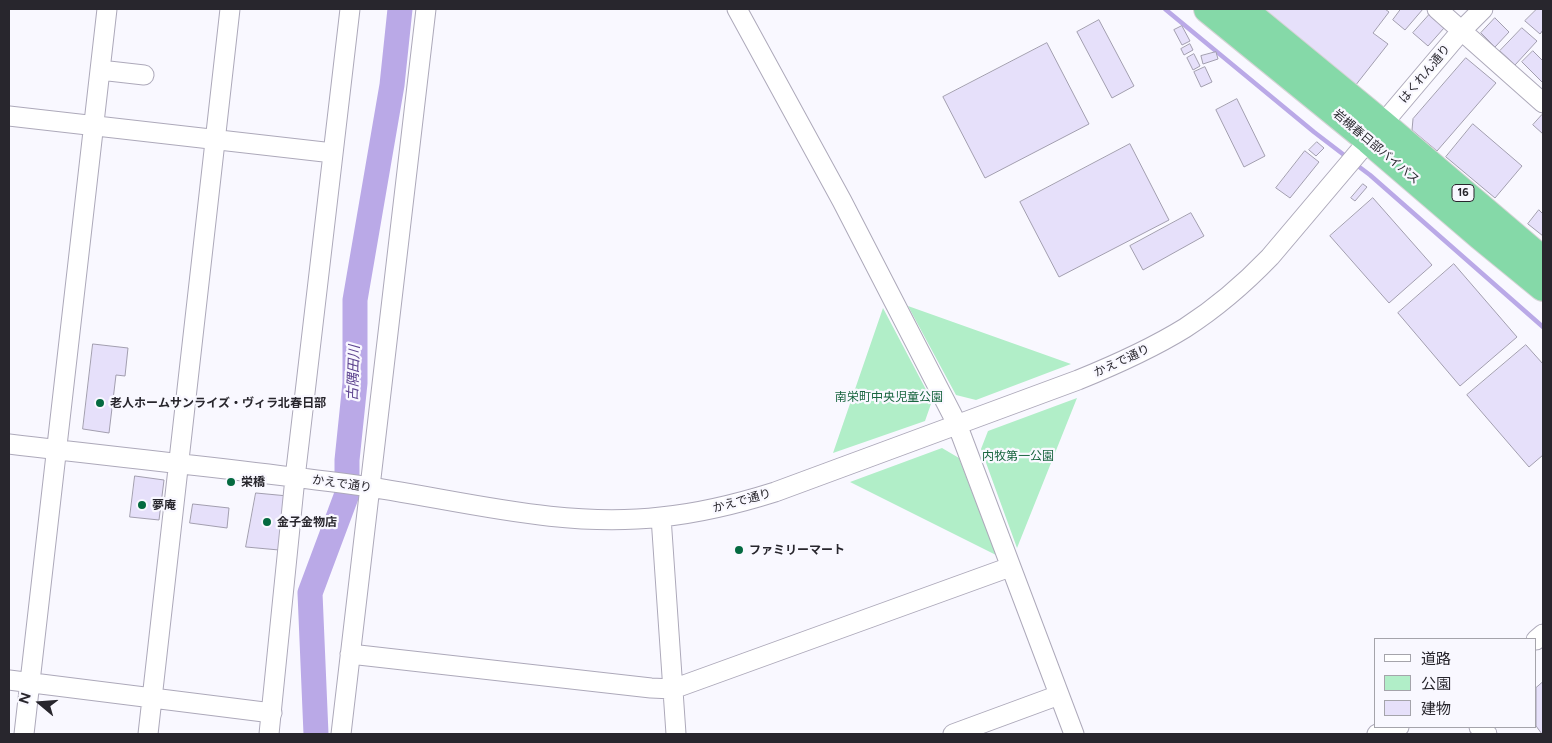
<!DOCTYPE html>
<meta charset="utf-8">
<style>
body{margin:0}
#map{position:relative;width:1552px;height:743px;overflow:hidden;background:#f9f8ff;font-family:Figtree,"Noto Sans JP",sans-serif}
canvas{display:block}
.frame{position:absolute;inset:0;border:10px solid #28262d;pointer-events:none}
.legend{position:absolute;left:1374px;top:638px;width:162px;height:90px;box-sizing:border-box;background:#f9f8ff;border:1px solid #a5a4ab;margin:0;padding:6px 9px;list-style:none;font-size:15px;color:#28262d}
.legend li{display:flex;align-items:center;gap:10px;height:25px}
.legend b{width:25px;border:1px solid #a5a4ab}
.north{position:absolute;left:15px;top:678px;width:50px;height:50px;-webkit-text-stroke:4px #f9f8ff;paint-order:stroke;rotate:288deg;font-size:14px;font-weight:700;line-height:20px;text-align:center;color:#28262d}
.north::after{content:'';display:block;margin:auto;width:18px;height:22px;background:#28262d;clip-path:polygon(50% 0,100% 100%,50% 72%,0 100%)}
</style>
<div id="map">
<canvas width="1552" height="743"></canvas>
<div class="frame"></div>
<ul class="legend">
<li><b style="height:6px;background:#fff"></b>道路</li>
<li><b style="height:14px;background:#b1eec8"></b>公園</li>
<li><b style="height:14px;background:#e6e0fa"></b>建物</li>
</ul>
<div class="north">N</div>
</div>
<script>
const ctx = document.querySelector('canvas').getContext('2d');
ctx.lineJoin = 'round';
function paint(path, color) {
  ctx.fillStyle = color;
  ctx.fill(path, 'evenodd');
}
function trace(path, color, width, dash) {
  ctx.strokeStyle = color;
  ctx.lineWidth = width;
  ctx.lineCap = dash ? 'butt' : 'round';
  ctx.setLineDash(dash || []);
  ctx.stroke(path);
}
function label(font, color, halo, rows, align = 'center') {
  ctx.font = font + ' Figtree,"Noto Sans JP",sans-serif';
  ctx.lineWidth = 4.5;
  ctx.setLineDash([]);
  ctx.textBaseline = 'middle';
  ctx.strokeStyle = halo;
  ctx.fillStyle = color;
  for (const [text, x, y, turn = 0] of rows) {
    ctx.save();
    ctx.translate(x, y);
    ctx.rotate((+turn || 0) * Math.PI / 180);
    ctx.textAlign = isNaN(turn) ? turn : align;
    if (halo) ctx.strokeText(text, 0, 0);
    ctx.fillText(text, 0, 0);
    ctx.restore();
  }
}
const green = new Path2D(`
 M908 306 1071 364 976 400 956 395Z
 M883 308 932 401 925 421 833 453Z
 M1077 398 1017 548 981 449 988 431Z
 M942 448 959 458 996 555 850 482Z`);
const stream = new Path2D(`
 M1165 9 1314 132 1348 158
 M1354 163 1370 175 1543 327`);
const river = new Path2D(`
 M316 734 310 593 347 494V460L355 383V300L392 85 400 9`);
const building = new Path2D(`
 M1257 9H1385L1389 12 1373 33 1388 44 1355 86Z
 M1401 9H1423L1405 30 1393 20Z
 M1537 9H1543V30L1540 34 1525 21Z
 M1429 15 1444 28 1428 46 1413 33Z
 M1495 18 1509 32 1495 47 1481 33Z
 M1099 20 1134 86 1112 98 1077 32Z
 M1182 26 1190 41 1182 45 1174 30Z
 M1522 28 1537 41 1515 65 1500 51Z
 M1047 43 1089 124 985 178 943 97Z
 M1190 44 1193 50 1184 55 1181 49Z
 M1533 51 1543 61V83L1522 62Z
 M1216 52 1218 59 1203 64 1201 56Z
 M1194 54 1200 66 1193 70 1187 58Z
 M1466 58 1496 83 1437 151 1412 130 1413 119Z
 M1205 67 1212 82 1201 87 1194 72Z
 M1237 99 1265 156 1244 167 1216 110Z
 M1542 115 1543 116V134L1533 125Z
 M1473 124 1522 166 1495 198 1446 157Z
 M1317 142 1324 148 1316 156 1309 150Z
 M1130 144 1169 220 1059 277 1020 202Z
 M1305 151 1319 162 1290 198 1276 188Z
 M1363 184 1367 187 1355 201 1351 198Z
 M1373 198 1432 265 1389 303 1330 236Z
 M1539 210 1543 214V236L1528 224Z
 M1191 213 1204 236 1143 270 1130 246Z
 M1454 264 1517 337 1460 386 1398 313Z
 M93 344 128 348 125 376 116 375 109 433 83 429Z
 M1526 345 1543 364V455L1529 467 1467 395Z
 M135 476 164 480 159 520 130 517Z
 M256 493 288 496 279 550 246 547Z
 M193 504 229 508 227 528 190 523Z
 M1543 682V734H1542L1536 726V688Z`);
const minor = new Path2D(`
 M737 9 842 201 957 424 1074 734
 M1437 9 1543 103
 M100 70 144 75
 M9 116 333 153
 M9 444C125 458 241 470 356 485 457 499 559 529 661 517 700 513 737 504 775 492L1078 380C1115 365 1151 349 1185 328 1216 308 1244 284 1270 257L1462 30 1483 9
 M661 517 676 734
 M1536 640 1543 634
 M350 654 651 688 673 689 1010 567
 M9 680 272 713
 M1479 727 1487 734
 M24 734 107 9
 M148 734 230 9
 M269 734 295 478 350 9
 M341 734 426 9
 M953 734 1059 695
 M1377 734 1399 727`);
const highway = new Path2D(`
 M1208 9 1369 140 1481 236 1543 287
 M1242 9 1382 124 1543 261`);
const markers = [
 [100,403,5,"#046a40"],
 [231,482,5,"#046a40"],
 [142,505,5,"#046a40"],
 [267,522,5,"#046a40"],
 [739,550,5,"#046a40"]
];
const shields = [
 [1463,193,22]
];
const shieldNames = [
 ["16",1463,193]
];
const streetNames = [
 ["はくれん通り",1425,74,-50],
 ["岩槻春日部バイパス",1376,147,40],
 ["かえで通り",1122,361,-25],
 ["かえで通り",342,484,8],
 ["かえで通り",742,501,-15]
];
const parkNames = [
 ["南栄町中央児童公園",889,397],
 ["内牧第一公園",1018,456]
];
const poiNames = [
 ["老人ホームサンライズ・ヴィラ北春日部",110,403],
 ["栄橋",241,482],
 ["夢庵",152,505],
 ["金子金物店",277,522],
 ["ファミリーマート",749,550]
];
const waterNames = [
 ["古隅田川",354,373,-88]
];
paint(green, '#b1eec8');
trace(stream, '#baa9e7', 4.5);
trace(river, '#baa9e7', 25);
paint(building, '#e6e0fa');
trace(building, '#a29eaf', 1);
trace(minor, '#ada9ba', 21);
trace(highway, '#d4d4d5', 30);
trace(minor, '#fff', 19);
trace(highway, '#85d9a8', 28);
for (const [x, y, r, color] of markers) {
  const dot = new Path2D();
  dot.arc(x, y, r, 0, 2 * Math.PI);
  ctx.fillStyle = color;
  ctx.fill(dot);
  trace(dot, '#f9f8ff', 2);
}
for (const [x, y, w] of shields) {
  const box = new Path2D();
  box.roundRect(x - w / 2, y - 8.5, w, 17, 4);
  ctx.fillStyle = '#f9f8ff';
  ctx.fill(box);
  trace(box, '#28262d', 1);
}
label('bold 11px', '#28262d', null, shieldNames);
label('12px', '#28262d', '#f9f8ff', streetNames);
label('12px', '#196540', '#f9f8ff', parkNames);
label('bold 12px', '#28262d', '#f9f8ff', poiNames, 'left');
label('italic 14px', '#5d448f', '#f9f8ff', waterNames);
</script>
